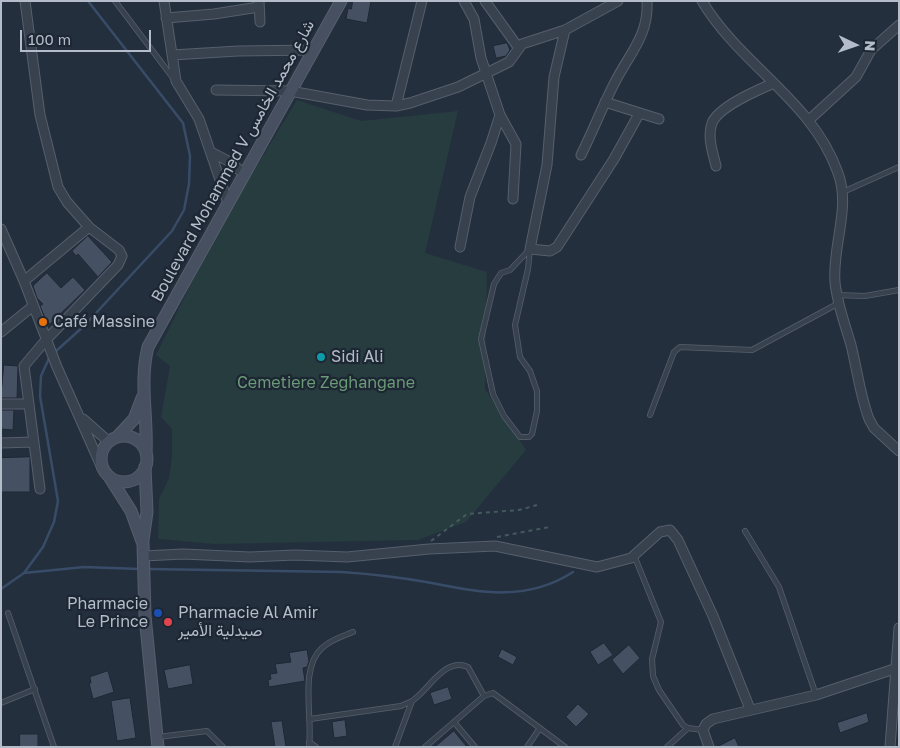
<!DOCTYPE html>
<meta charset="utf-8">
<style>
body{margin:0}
#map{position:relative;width:900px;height:748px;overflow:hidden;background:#242f3e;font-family:"Golos Text",sans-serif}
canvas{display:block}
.frame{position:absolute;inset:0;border:2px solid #b4bcc9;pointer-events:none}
.north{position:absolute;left:830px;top:20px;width:50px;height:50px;-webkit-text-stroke:4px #1d2633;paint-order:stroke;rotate:93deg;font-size:14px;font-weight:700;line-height:20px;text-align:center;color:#b4bcc9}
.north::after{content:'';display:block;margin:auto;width:18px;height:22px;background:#b4bcc9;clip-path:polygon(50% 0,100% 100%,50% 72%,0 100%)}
.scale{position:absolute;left:20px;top:30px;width:131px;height:22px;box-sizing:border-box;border:2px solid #b4bcc9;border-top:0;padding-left:6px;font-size:15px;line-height:18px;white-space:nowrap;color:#b4bcc9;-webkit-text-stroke:4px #1d2633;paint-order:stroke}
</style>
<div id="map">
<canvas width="900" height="748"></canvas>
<div class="frame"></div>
<div class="north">N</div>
<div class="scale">100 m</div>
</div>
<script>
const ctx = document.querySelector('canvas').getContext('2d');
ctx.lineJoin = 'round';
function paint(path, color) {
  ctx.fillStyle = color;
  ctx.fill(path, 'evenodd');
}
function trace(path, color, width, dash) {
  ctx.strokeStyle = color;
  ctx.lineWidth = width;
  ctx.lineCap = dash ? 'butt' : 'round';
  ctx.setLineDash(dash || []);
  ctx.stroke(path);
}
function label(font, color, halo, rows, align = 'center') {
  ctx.font = font + ' "Golos Text",Vazirmatn,sans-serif';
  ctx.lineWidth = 4.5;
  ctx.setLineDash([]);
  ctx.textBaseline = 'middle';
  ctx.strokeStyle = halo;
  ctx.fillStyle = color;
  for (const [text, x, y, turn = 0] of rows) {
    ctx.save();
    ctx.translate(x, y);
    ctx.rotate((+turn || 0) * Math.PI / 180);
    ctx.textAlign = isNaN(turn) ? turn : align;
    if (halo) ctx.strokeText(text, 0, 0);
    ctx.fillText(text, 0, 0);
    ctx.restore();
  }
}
const green = new Path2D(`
 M297 100 361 121 458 111 425 253 487 272 485 389 526 450 466 522 418 540 215 544 158 539 159 499 169 478 172 456V429L161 417 170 366 156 355 217 231Z`);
const stream = new Path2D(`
 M55 352 84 326 172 231 184 210 189 184 190 156 183 123 88 1
 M148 569 342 572C370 574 398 577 426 582 478 592 525 603 573 572
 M24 573 84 567 140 569
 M1 589 24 573 43 547 54 522 58 501 40 396 41 376 50 356`);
const building = new Path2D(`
 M353 1H371L367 23 346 19 348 8 351 9Z
 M507 43 510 50 506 56 496 58 493 46Z
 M88 236 112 262 98 277 78 254 76 256 72 251Z
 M47 273 61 288 73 277 85 290 50 324 46 320 40 306 43 304 37 298 33 286Z
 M324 352 326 360 317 361 316 354Z
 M4 365 18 366 17 398H1Z
 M1 410H14L13 430 1 429Z
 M30 457V492H1V458Z
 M604 643 613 655 598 665 590 652Z
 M629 645 640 658 623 674 612 660Z
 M502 649 517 657 513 665 498 657Z
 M307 650 309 661 307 667 303 668 305 681 269 687 268 680 271 679 270 674 277 673 275 664 291 662 289 653Z
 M190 665 193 684 168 689 164 670Z
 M108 671 114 692 93 699 89 683H91L90 677Z
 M448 687 452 699 434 705 430 693Z
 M130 698 136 738 117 741 111 701Z
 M578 704 589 714 576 727 566 717Z
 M867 713 869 722 840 733 837 723Z
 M345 720 347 736 334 738 332 722Z
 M282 721 286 747H275L271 722Z
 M454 731 467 747H435Z
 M20 734H38V747H20Z
 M735 738 739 747H717Z`);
const path = new Path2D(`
 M497 537 550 527
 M431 541 467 514 519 510 537 505`);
const service = new Path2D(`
 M115 1 173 78
 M843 192 899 167
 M530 249 528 269 515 325 520 357 530 371 537 391V411L532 434 529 437H520L504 416 493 394 481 339 494 284 501 273 510 270Z
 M837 295 865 296 899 290
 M650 415 674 352 680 347 752 350 839 303
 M745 531 779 587 816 695
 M632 558 636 560 661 622 652 659 653 676 659 690 683 725 688 728 703 730
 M8 613 54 747
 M1 703 35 689
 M310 719 401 706C404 704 409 703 412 701 428 691 445 656 468 667L484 696
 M454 722 475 747
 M158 737 207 731 223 747
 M309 742 316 747
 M309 747C313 718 299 668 322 648 330 640 343 636 353 632
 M395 747 412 701
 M425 747 484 696 493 693 565 747
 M527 747 540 728
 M667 747 688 728`);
const minor = new Path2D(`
 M25 1 40 115 58 187 67 202 89 227 119 250 122 256 118 265 46 340 24 366 40 489
 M164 1 176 81 199 119 228 203
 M259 1 260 22
 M464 1 474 19 481 58 500 115 516 144 513 199
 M485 1 518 47
 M702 1C740 65 813 101 838 173 851 208 832 246 835 282 837 304 845 324 851 345 857 369 860 395 869 419L874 428 899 451
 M166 18 214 14 259 7
 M565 30 554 77 547 165 530 249 550 251 557 247 614 159 639 114
 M172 55 238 51 314 50
 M216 90 290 91 367 105 396 106 410 103 458 87 509 62 522 44 565 30 618 1
 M605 102 659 119
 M396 106 422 1
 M809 120 856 77 871 50 899 25
 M211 152 230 162 244 174
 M581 155C593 131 603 105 615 82 630 53 649 35 647 1
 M716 166C713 153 707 137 712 123 719 106 758 90 774 83
 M1 229 24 281 57 367 102 468
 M460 247 470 197 491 143 500 115
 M24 281 89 227
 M1 332 33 306
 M1 404H28
 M83 419 108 441
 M1 443 33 442
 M144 556 183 554 250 557 295 555 347 557 429 549 495 546 597 567 631 558 660 532 670 530 678 540 713 616 750 709
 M709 747 703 730 706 724 713 719 816 695 894 669
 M890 747 899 628`);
const secondary = new Path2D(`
 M101 459a23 23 0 1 1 46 0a23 23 0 1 1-46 0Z
 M118 436 134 419 142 398
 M146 453C148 417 139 382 148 347L341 1
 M110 478 131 511 143 544 145 616 158 747
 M143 540 147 512 145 467`);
const markers = [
 [43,322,5,"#e8710a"],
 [321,357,5,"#0f9aa8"],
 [158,613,5,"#1a4fb4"],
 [168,622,5,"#e0444e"]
];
const streetNames = [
 ["Boulevard Mohammed V شارع محمد الخامس",233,161,-61]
];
const poiNames = [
 ["Café Massine",53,322],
 ["Sidi Ali",331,357],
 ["Pharmacie",148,604,"right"],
 ["Le Prince",148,622,"right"],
 ["Pharmacie Al Amir",178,613],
 ["صيدلية الأمير",178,631]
];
const parkNames = [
 ["Cemetiere Zeghangane",326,383]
];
paint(green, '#263c3f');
trace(stream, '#394c67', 2.5);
paint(building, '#455162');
trace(building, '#1f2835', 1);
trace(service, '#565f6c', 6);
trace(minor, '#565f6c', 11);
trace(secondary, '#565f6c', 13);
trace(path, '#44595c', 2, [4, 4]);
trace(service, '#38414e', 4.5);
trace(minor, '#38414e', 9);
trace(secondary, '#465061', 11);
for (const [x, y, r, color] of markers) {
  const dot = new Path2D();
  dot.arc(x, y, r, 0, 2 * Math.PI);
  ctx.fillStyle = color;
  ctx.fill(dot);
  trace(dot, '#1d2633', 2);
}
label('16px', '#b4bcc9', '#1d2633', streetNames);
label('16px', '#b4bcc9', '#1d2633', poiNames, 'left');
label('16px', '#6b9a76', '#1d2633', parkNames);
</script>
